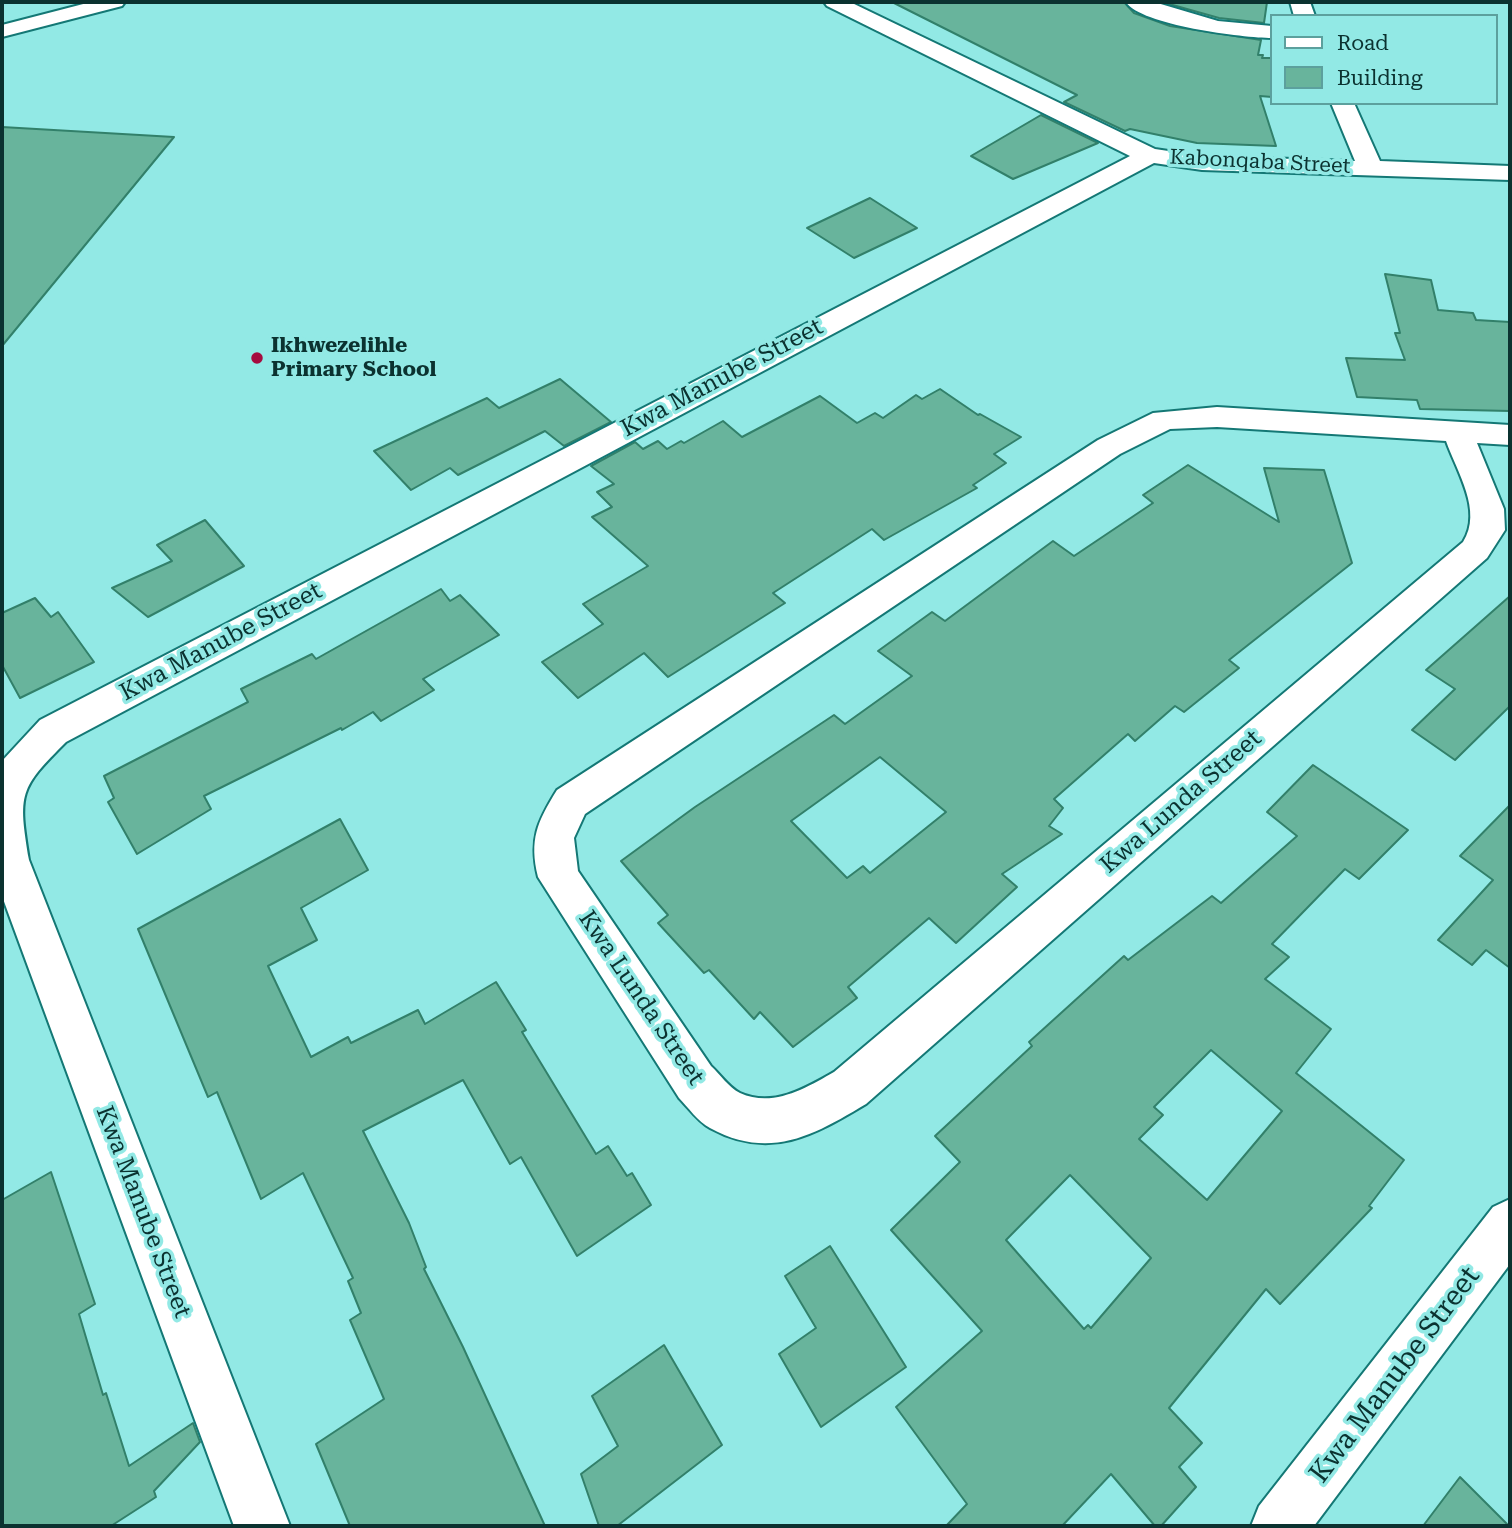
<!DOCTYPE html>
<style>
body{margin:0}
#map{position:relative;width:1512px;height:1528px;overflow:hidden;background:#92e9e5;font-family:"Roboto Serif",serif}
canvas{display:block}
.frame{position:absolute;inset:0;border:4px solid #0b3230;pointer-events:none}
.legend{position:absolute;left:1270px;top:14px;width:228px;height:91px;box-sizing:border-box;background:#92e9e5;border:2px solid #5ca09d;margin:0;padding:9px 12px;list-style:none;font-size:21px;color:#0b3230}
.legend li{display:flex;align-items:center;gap:14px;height:35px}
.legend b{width:35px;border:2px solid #5ca09d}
</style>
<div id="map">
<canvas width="1512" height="1528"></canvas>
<div class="frame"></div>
<ul class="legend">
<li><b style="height:9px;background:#fff"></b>Road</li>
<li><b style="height:19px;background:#68b49c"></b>Building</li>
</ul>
</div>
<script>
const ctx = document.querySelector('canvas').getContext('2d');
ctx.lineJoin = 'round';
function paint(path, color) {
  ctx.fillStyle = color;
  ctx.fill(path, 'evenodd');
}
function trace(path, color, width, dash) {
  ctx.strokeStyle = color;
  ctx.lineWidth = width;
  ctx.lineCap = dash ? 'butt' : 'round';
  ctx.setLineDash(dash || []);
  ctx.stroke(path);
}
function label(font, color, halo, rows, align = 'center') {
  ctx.font = font + ' "Roboto Serif",serif';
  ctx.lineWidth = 7;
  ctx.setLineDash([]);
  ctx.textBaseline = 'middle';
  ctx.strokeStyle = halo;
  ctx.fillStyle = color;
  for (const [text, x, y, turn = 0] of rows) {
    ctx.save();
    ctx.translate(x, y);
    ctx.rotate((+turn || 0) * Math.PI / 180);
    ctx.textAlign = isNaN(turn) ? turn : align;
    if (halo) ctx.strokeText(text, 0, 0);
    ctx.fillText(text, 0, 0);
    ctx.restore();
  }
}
const building = new Path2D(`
 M892 2H1124L1134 13 1170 26 1261 40 1258 55H1263L1262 58H1272V97L1260 96 1276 146 1197 143 1130 129 1125 131 1064 102 1077 95Z
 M1162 2H1267L1264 23 1219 18Z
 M1041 115 1098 143 1013 179 971 156Z
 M2 127 174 137 2 346Z
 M870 198 917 228 854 258 807 228Z
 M1385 274 1431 280 1438 310 1473 313 1476 320 1510 322V411L1420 409 1417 400 1357 397 1346 358 1405 360 1395 333H1400Z
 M560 379 611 422 564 446 545 431 458 475 450 468 411 490 374 451 487 398 499 408Z
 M940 389 978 415 980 414 1021 437 994 454 1006 463 973 485 977 488 884 540 872 529 773 593 785 603 668 677 644 653 578 698 542 662 603 624 583 604 648 566 592 517 612 507 597 492 614 484 591 466 635 442 643 449 658 441 667 449 681 441 684 443 723 421 742 437 820 396 857 423 875 413 883 418 916 395 922 399Z
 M1188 465 1279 522 1264 468 1324 470 1352 563 1229 660 1239 668 1184 712 1175 706 1135 741 1128 734 1054 799 1063 808 1049 826 1062 834 1002 874 1017 887 956 943 929 918 848 987 857 998 793 1047 760 1012 754 1019 709 970 704 973 658 923 668 915 621 861 695 807 834 715 845 724 912 676 878 651 932 612 945 621 1053 541 1074 556 1153 503 1143 495ZM880 757 946 812 870 873 863 866 847 878 791 821Z
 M205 520 244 566 148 617 112 588 172 561 157 545Z
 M441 589 450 601 460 595 499 635 423 679 434 690 381 721 373 712 342 730 341 728 204 796 211 809 137 854 108 802 114 798 104 776 248 702 241 689 312 654 316 659Z
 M1510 596V706L1455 760 1412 730 1455 689 1426 670Z
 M35 598 51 617 58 612 94 662 20 698 2 665V613Z
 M1313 765 1408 830 1359 879 1345 869 1272 944 1289 957 1265 979 1331 1029 1296 1073 1404 1160 1369 1206 1372 1208 1280 1304 1266 1289 1169 1408 1202 1443 1179 1467 1196 1487 1161 1526H1155L1111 1474 1062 1526H946L967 1504 896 1407 982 1331 891 1230 960 1162 935 1136 1032 1046 1029 1042 1124 956 1128 960 1212 896 1221 903 1297 836 1267 812ZM1211 1050 1282 1111 1207 1200 1139 1139 1163 1115 1154 1107ZM1070 1175 1151 1258 1091 1328 1088 1325 1084 1329 1006 1240Z
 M1510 805V968L1486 950 1472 965 1438 940 1493 880 1460 856Z
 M340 819 368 870 301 908 317 940 268 966 311 1057 348 1037 351 1043 418 1010 425 1024 496 982 526 1030 522 1032 596 1154 608 1146 627 1176 632 1173 651 1205 577 1256 521 1157 510 1164 463 1080 363 1131 409 1223 426 1267 424 1269 463 1347 545 1526H350L316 1444 384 1399 350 1320 361 1313 348 1281 353 1278 303 1173 261 1199 217 1092 208 1097 138 929Z
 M51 1172 95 1304 79 1314 103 1395 106 1393 129 1466 193 1423 200 1442 154 1491 156 1497 111 1526H2V1200Z
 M830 1246 906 1367 821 1427 779 1354 816 1328 785 1276Z
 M664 1345 722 1445 617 1526H599L581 1474 618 1446 592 1396Z
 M1460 1477 1509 1526H1423Z`);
const minor = new Path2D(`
 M824 2H850L1155 149 1202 156 1355 161 1331 103H1354L1380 161 1510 166V180L1202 170 1154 163 66 742C19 789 18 793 29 860L290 1526H234L2 896V761L40 720 1130 156 827 6Z
 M1126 2H1154L1218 21 1272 26V38C1244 38 1140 25 1126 2Z
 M1290 2H1310L1315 16H1294Z
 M1217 407 1510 425V445L1477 443 1504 509 1505 530 1487 558 866 1104C814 1135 770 1161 710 1128 698 1122 688 1107 679 1098L538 877C529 840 537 822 557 790L1098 440 1153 413ZM1217 427 1446 441C1457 472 1483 511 1463 542L834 1072C806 1088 773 1108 740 1093 729 1088 720 1074 711 1066L578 871 574 838 585 814 1120 454 1170 429Z
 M1510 1199V1264L1314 1526H1251L1259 1506 1493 1207Z`);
const tertiary = new Path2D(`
 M91 2H125L122 6 2 37V25Z`);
const markers = [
 [257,358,7,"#a50c3f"]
];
const farStreetnames = [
 ["Kabonqaba Street",1260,162,3]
];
const farPoinames = [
 ["Ikhwezelihle",271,346],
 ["Primary School",271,370]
];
const streetNames = [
 ["Kwa Manube Street",722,378,-28],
 ["Kwa Manube Street",221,642,-28],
 ["Kwa Lunda Street",1181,802,-41],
 ["Kwa Lunda Street",641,998,56],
 ["Kwa Manube Street",143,1212,69]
];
const nearStreetnames = [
 ["Kwa Manube Street",1395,1375,-53]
];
paint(building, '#68b49c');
trace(building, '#32806a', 2);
trace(minor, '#147875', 4);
trace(tertiary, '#147875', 4);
paint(minor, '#fff');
paint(tertiary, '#fff');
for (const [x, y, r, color] of markers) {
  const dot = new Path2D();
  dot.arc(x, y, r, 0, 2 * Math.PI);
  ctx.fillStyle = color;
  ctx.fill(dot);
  trace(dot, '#92e9e5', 2.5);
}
label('21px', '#0b3230', '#92e9e5', farStreetnames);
label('bold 21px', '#0b3230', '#92e9e5', farPoinames, 'left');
label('24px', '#0b3230', '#92e9e5', streetNames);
label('28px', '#0b3230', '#92e9e5', nearStreetnames);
</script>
